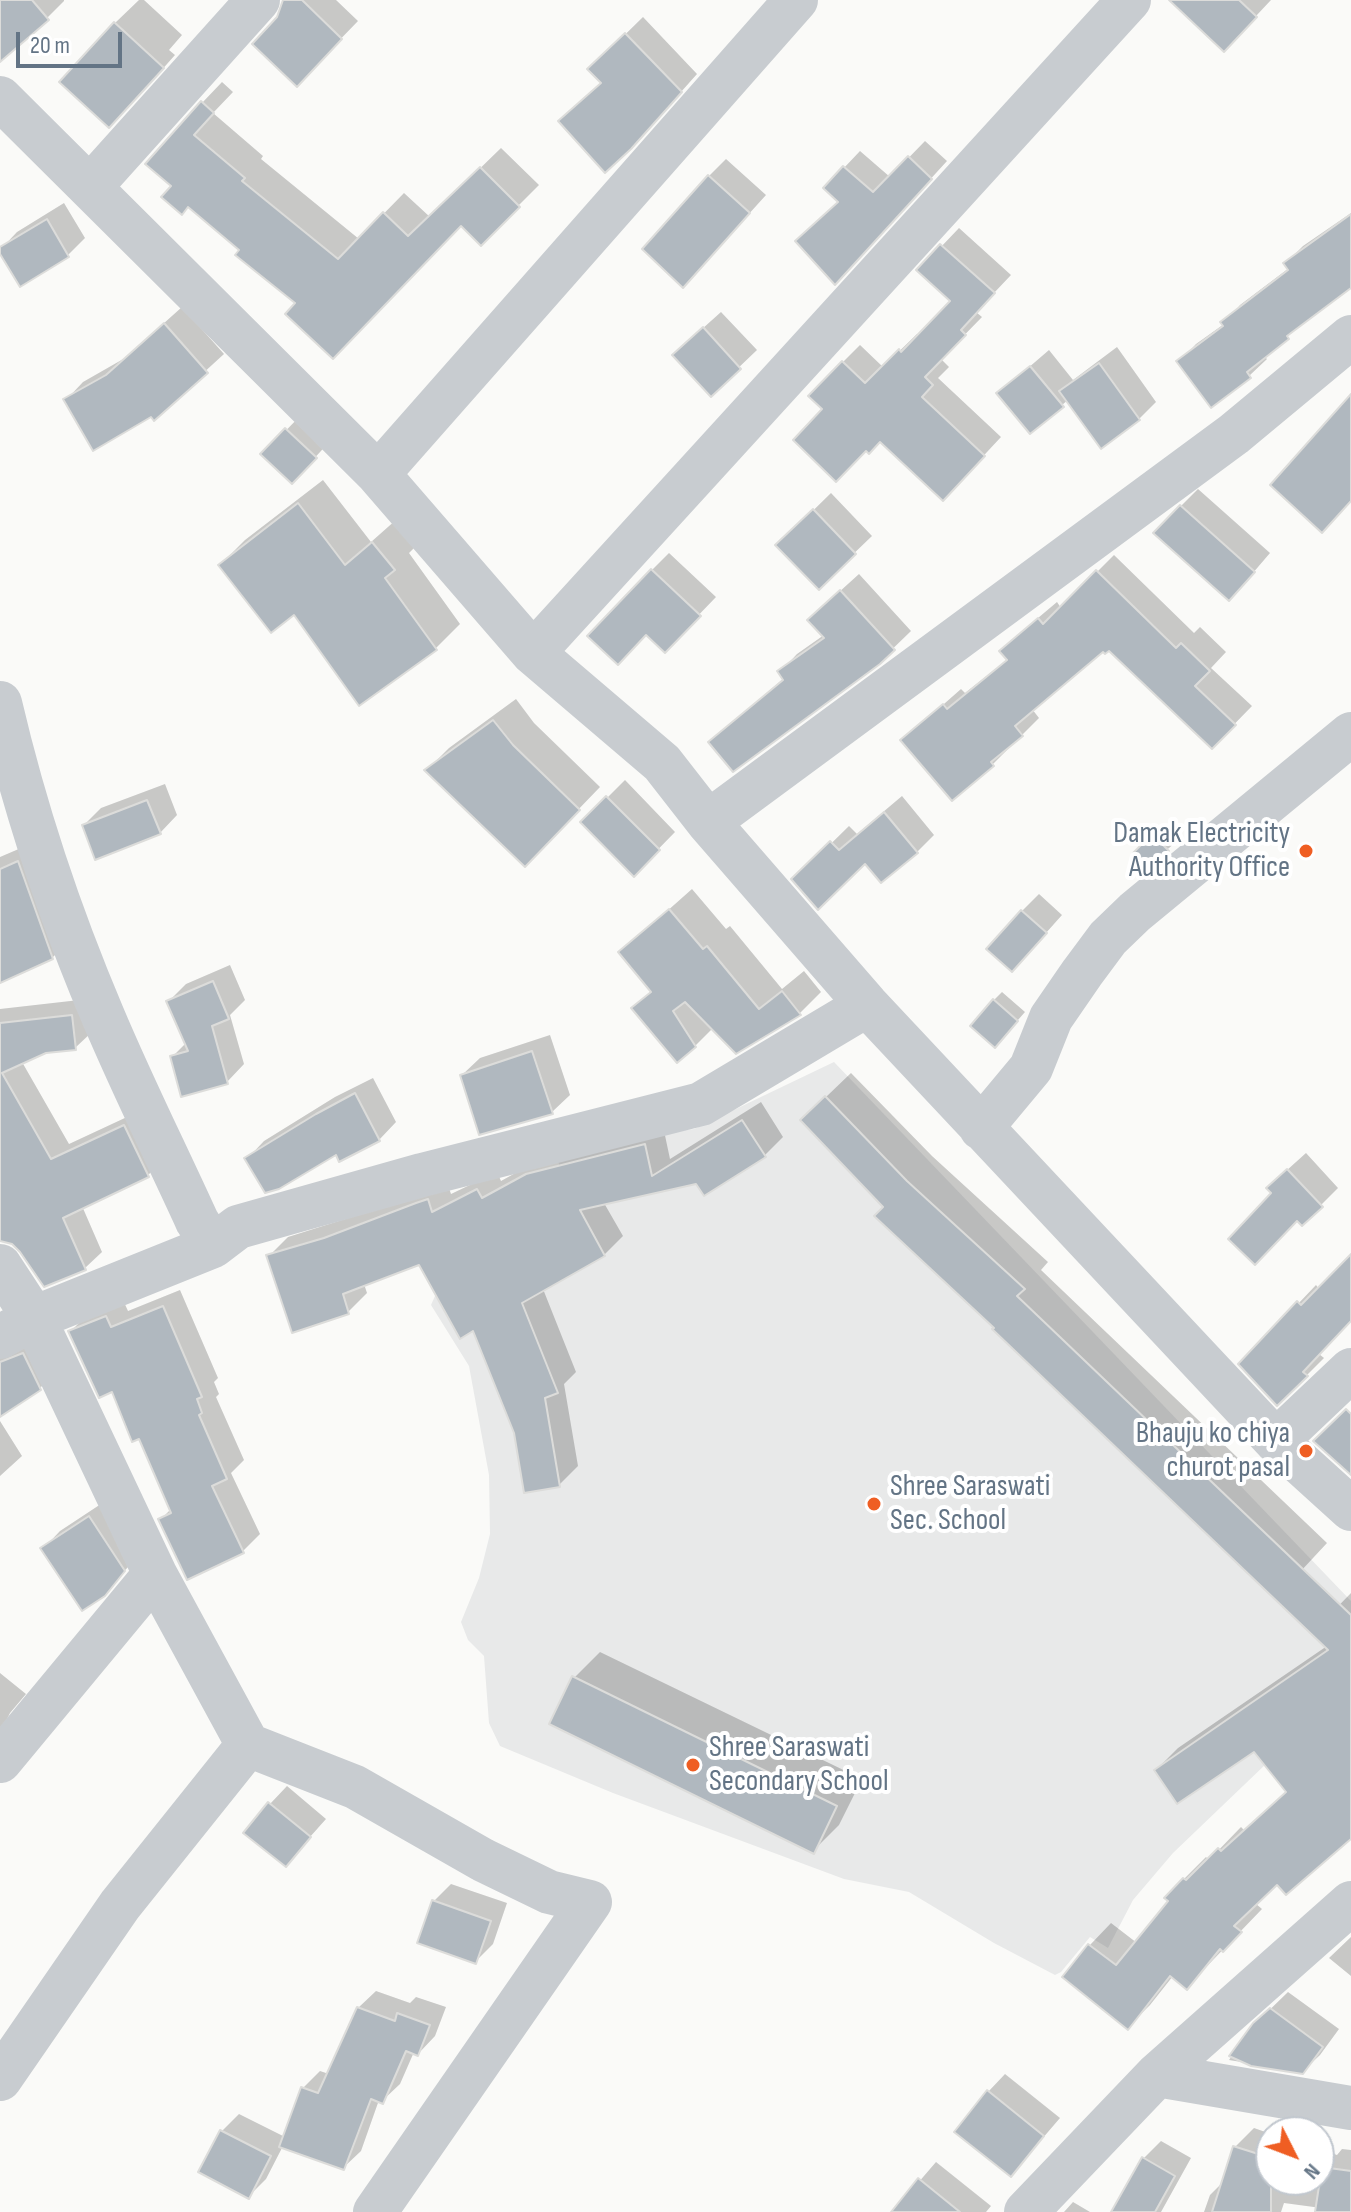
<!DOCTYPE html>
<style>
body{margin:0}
#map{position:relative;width:1351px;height:2212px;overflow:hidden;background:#fafaf8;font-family:"Sofia Sans Condensed",sans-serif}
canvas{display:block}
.north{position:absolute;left:1255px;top:2116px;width:80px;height:80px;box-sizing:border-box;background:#fff;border:2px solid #c1c7ce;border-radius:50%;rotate:132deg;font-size:22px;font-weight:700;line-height:32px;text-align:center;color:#637485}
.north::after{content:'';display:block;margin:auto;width:28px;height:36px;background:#ef5e23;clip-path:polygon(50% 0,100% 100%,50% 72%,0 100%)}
.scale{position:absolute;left:16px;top:32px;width:106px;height:36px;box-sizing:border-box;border:4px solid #637485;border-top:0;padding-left:10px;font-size:24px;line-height:28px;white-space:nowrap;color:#637485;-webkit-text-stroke:6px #fff;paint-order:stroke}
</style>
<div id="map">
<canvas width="1351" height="2212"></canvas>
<div class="north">N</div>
<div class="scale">20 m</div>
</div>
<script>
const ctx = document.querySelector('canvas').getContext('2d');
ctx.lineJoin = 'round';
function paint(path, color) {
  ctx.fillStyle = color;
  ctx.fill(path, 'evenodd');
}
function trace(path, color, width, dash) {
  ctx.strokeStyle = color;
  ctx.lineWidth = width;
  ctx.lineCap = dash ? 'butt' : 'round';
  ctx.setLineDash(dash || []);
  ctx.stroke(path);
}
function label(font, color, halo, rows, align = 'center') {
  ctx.font = font + ' "Sofia Sans Condensed",sans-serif';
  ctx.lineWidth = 8;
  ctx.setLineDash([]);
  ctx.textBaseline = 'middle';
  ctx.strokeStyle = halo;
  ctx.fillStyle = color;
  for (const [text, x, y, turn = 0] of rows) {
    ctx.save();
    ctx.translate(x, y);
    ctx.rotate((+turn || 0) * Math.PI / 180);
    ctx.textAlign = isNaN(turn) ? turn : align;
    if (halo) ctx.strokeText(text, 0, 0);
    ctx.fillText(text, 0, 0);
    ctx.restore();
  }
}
const built = new Path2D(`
 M834 1062 1351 1601V1692L1291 1740 1173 1853 1133 1900 1108 1948 1090 1937 1061 1972 1055 1975 994 1943 909 1892 844 1879 613 1793 500 1746 489 1723 484 1656 468 1640 461 1622 479 1578 490 1534 489 1475 469 1366 431 1305 435 1296 577 1220 555 1152 604 1140 694 1129Z`);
const shadow = new Path2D(`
 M2 0H64V1L47 18 0 41Z
 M139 0H144L182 35 169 50 175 55 135 100 115 23Z
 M286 0H336L358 21 297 84 278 18Z
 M1197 0H1271L1241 32Z
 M643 17 697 74 648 129 590 69Z
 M222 82 233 92 213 113 263 156 261 159 359 239 404 193 430 217 501 148 539 185 481 243 462 223 298 303 173 186 202 103Z
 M925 141 947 161 851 266 840 201 825 188 860 151 890 177Z
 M726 159 766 195 700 268 709 176Z
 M64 203 85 238 68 255 0 250 17 232Z
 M1351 213V286L1304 321 1264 356 1267 359 1249 376 1179 362 1196 344 1224 324 1240 305 1289 268 1286 263 1303 246Z
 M959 228 1011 275 976 312 982 317 941 359 949 367 938 378 1001 437 960 481 825 409 843 362 860 345 883 367 917 334 919 336 953 301 919 270Z
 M182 307 224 354 154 418 151 415 66 400 83 382 125 358Z
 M721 312 757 350 711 394 692 338Z
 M1117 347 1156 402 1139 419 1101 447 1068 400 1062 405 999 393 1049 350 1073 380Z
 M304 412 332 439 309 464 263 454Z
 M323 480 371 542 397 519 418 544 409 553 460 624 435 649 220 565 245 540Z
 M1198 489 1270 553 1246 581 1181 506Z
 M831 493 872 536 819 587 778 545Z
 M669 553 716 597 665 650 652 570Z
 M1114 555 1194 633 1200 627 1226 652 1211 668 1252 706 1212 747 1109 648 1103 650 1032 709 1039 718 993 764 903 740 961 689 965 693 1008 659 1019 634 1057 602 1061 608Z
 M859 574 911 631 878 663 710 742 784 678 780 672 797 654 824 635 827 603Z
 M516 699 534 723 600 787 547 842 427 770 449 748Z
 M625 780 675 832 634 874 583 822Z
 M165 784 177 815 160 833 84 825 101 808Z
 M902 796 934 835 917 852 866 861 794 880 849 826 857 834Z
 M1162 828 1176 842 1148 866 1135 854Z
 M42 839 76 934 52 958 0 981V857Z
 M692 889 726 929 730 926 782 989 804 971 821 992 799 1014 713 1028 695 1046 634 1008 652 990 621 952Z
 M1039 894 1062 915 1029 952 1022 911Z
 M230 965 245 1000 230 1015 244 1064 227 1082 172 1057 186 1043 169 1001 186 984Z
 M1002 992 1025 1012 1003 1037 994 1000Z
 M88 999 92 1032 75 1048 46 1052 22 1062 69 1144 142 1110 165 1159 148 1175 82 1206 102 1252 85 1268 22 1250 11 1242 0 1241V1009Z
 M550 1035 570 1095 552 1112 462 1075 480 1058Z
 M851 1073 932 1156 1048 1262 1041 1270 1327 1543 1300 1572 886 1207 802 1120Z
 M373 1078 396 1122 379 1140 337 1152 247 1159 264 1141 335 1097Z
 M761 1102 783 1137 764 1156 697 1182 604 1203 623 1236 604 1255 543 1289 576 1372 564 1384 578 1466 559 1485 516 1432 474 1328 420 1263 364 1284 367 1293 348 1312 269 1256 288 1237 345 1219 447 1182 451 1194 497 1172 501 1181 546 1156 663 1126 670 1159Z
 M1306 1153 1338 1188 1303 1223 1274 1193 1286 1171Z
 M1351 1256V1320L1319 1354 1324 1358 1307 1375 1241 1364 1316 1285 1319 1289Z
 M180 1290 218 1378 214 1382 219 1394 216 1397 244 1460 231 1473 260 1534 243 1551 160 1520 172 1508 140 1437 113 1389 70 1332 88 1314 123 1300 128 1311Z
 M40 1337 56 1372 39 1389 0 1415V1338Z
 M0 1421 22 1456 0 1476Z
 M107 1500 141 1553 103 1594 43 1549 60 1531Z
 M1351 1593V1836L1277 1882 1255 1903 1262 1909 1187 1987 1173 1976 1150 2005 1128 2027 1065 1977 1090 1945 1111 1923 1137 1943 1184 1879 1206 1857 1209 1860 1241 1827 1244 1830 1287 1791 1254 1749 1156 1770 1178 1748 1327 1646 1313 1632Z
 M600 1652 862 1779 839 1825 813 1851 574 1678Z
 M0 1673 26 1694 10 1713 4 1725 0 1754Z
 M287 1786 326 1819 285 1865 270 1804Z
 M451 1884 507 1903 493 1944 476 1961 434 1901Z
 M1351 1937V1976L1329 1958Z
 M376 1991 410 2003 416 1997 446 2007 435 2036 418 2054 414 2052 400 2084 382 2101 379 2100 361 2151 343 2168 283 2146 266 2179 249 2196 222 2131 239 2114 285 2137 303 2088 320 2071 329 2074 358 2008Z
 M1288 1992 1339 2029 1320 2055 1302 2072 1229 2060 1254 2025Z
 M1005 2074 1060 2118 1011 2175 988 2092Z
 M1254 2128 1271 2134V2180H1319V2149L1337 2155 1342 2149 1351 2150V2212L1284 2203 1281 2212H1204L1210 2195 1224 2181 1235 2147Z
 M1161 2141 1191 2158 1161 2212H1114L1144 2158Z
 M936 2162 991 2206 986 2212H893Z
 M1073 2202 1090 2212H1064Z`);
const building = new Path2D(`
 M0 0H32L49 20 0 62Z
 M283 0H302L342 39 297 87 252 44 277 17Z
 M1169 0H1239L1257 17 1224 52Z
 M114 22 164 68 109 128 59 82Z
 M625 33 682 92 631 149 605 173 558 121 601 83 587 69Z
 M201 101 214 113 194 135 245 178 242 181 338 259 383 212 408 236 480 167 520 207 481 246 461 226 333 359 285 314 295 303 235 255 239 250 188 207 182 215 161 197 171 186 145 164Z
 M908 156 932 179 835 285 795 241 838 202 823 188 843 166 873 192Z
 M708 175 750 213 683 288 642 249Z
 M1351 214V288L1287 336 1289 339 1247 372 1251 378 1211 408 1176 361 1223 326 1220 322 1288 270 1283 263Z
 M47 219 69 257 20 287 0 254V247Z
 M940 244 995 293 961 330 966 335 925 377 933 385 922 397 985 456 943 501 880 442 869 454 866 451 836 482 793 440 822 409 808 396 842 361 865 383 899 349 901 352 950 301 916 270Z
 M164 323 208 373 154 421 151 417 93 451 63 399 106 375Z
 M703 327 741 369 711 397 672 355Z
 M1099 363 1140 420 1101 449 1059 391Z
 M1030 366 1064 407 1030 434 996 393Z
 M1351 394V501L1322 533 1270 485Z
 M285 428 317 458 292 484 260 454Z
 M298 503 345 565 372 542 395 570 385 578 437 650 359 706 294 615 271 633 218 565Z
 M1180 505 1255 572 1229 601 1153 533Z
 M813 509 856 554 819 590 775 545Z
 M651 569 701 616 665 653 646 635 618 665 587 636Z
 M1096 570 1176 648 1181 643 1210 671 1195 686 1236 725 1212 749 1109 651 1105 654 1103 652 1015 726 1023 736 991 762 994 766 952 801 900 740 943 704 947 709 1007 660 999 651 1038 618 1043 624Z
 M840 590 895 650 880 664 733 772 708 742 783 680 777 671 824 638 807 620Z
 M493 720 513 745 580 810 525 867 424 770Z
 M606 796 660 850 634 877 580 822Z
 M147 800 161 834 95 860 82 825Z
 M884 812 918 853 881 883 865 864 818 910 791 879 830 841 839 850Z
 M1152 834 1169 851 1148 869 1132 854Z
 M18 861 53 959 0 983V869Z
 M669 909 703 949 707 946 759 1009 782 991 801 1015 736 1054 685 1002 673 1011 696 1047 677 1063 631 1008 651 992 618 952Z
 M1021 910 1047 933 1012 972 986 949Z
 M213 981 229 1019 212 1026 228 1084 181 1097 170 1056 188 1051 166 1001Z
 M993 999 1018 1021 995 1048 970 1026Z
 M72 1015 76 1050 46 1053 2 1073 51 1159 124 1125 149 1177 63 1218 86 1270 44 1287 20 1252 12 1244 0 1241V1023Z
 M532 1051 553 1114 479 1135 460 1075Z
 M355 1093 380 1141 339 1162 336 1155 279 1189 265 1193 244 1158 316 1114Z
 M825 1096 907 1181 1025 1289 1017 1296 1351 1615V1839L1286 1895 1277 1885 1234 1926 1242 1932 1223 1952 1220 1949 1187 1990 1170 1976 1128 2030 1062 1977 1088 1944 1116 1965 1168 1901 1164 1898 1183 1878 1186 1880 1218 1848 1221 1851 1286 1792 1254 1752 1177 1804 1154 1770 1328 1650 992 1329 994 1328 874 1216 883 1207 800 1120Z
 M742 1120 766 1157 704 1196 696 1184 580 1210 605 1256 522 1303 558 1393 545 1398 560 1487 524 1493 514 1433 473 1331 460 1339 419 1265 343 1294 349 1314 292 1333 266 1255 324 1238 416 1203 428 1199 432 1212 477 1189 482 1198 526 1174 645 1144 652 1176Z
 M1287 1169 1323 1207 1302 1226 1297 1221 1255 1265 1228 1239 1271 1193 1266 1188Z
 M1351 1254V1321L1303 1372 1308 1376 1277 1406 1238 1364 1297 1301 1301 1305Z
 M163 1306 202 1397 197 1399 202 1413 199 1415 227 1479 212 1486 244 1553 187 1580 158 1519 171 1513 139 1439 132 1442 112 1392 99 1398 68 1331 106 1316 111 1327Z
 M23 1353 41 1390 0 1417V1362Z
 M1346 1409 1351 1414V1475L1313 1441Z
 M89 1516 125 1571 105 1596 82 1611 40 1548Z
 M572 1676 837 1806 814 1854 549 1724Z
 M268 1802 311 1837 286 1867 243 1833Z
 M432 1900 491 1921 476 1964 417 1943Z
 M357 2007 395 2021 397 2013 430 2025 418 2056 406 2051 383 2104 371 2099 344 2170 279 2147 301 2087 318 2093Z
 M1270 2008 1323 2047 1303 2074 1251 2066 1229 2056 1253 2023Z
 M987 2090 1044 2136 1011 2177 954 2132Z
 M220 2130 271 2156 249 2199 198 2172Z
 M1233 2146 1271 2158V2212H1212Z
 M1142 2157 1175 2176 1155 2212H1111Z
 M1322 2167 1351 2171V2212H1315Z
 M918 2178 960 2212H891Z`);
const minor = new Path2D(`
 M0 98 378 474 533 653 662 763 708 822 867 1005 1276 1441 1351 1509
 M90 187 258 0
 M378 474 796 0
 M533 653 1129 0
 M0 703C25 810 60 915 103 1016 132 1085 166 1153 197 1221L213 1246
 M708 822 1234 434 1351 337
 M981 1128 1031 1068 1051 1018 1082 973 1108 938 1135 912 1351 734
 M0 1266 34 1318 155 1574 0 1761
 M0 1337 34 1318 213 1246 238 1227 422 1175 701 1104 867 1005
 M1276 1441 1351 1370
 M155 1574 248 1745 355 1787 483 1860 549 1892 590 1902 375 2212
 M1157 2075 1351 2108
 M0 2079 120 1905 248 1745
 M1026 2212 1157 2075 1351 1903`);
const markers = [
 [1306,851,8,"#ef5e23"],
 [1306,1451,8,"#ef5e23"],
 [874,1504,8,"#ef5e23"],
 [693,1765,8,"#ef5e23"]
];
const poiNames = [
 ["Damak Electricity",1290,834],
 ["Authority Office",1290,868],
 ["Bhauju ko chiya",1290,1434],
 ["churot pasal",1290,1468],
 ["Shree Saraswati",890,1487,"left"],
 ["Sec. School",890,1521,"left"],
 ["Shree Saraswati",709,1748,"left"],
 ["Secondary School",709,1782,"left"]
];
paint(built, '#e8e9e9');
paint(shadow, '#0003');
paint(building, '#b0b8bf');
trace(building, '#dcdcda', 2);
trace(minor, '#c8ccd0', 44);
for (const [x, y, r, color] of markers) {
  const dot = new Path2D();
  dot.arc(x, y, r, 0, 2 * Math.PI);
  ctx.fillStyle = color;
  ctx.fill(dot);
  trace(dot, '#fff', 3);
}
label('30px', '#637485', '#fff', poiNames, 'right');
</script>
